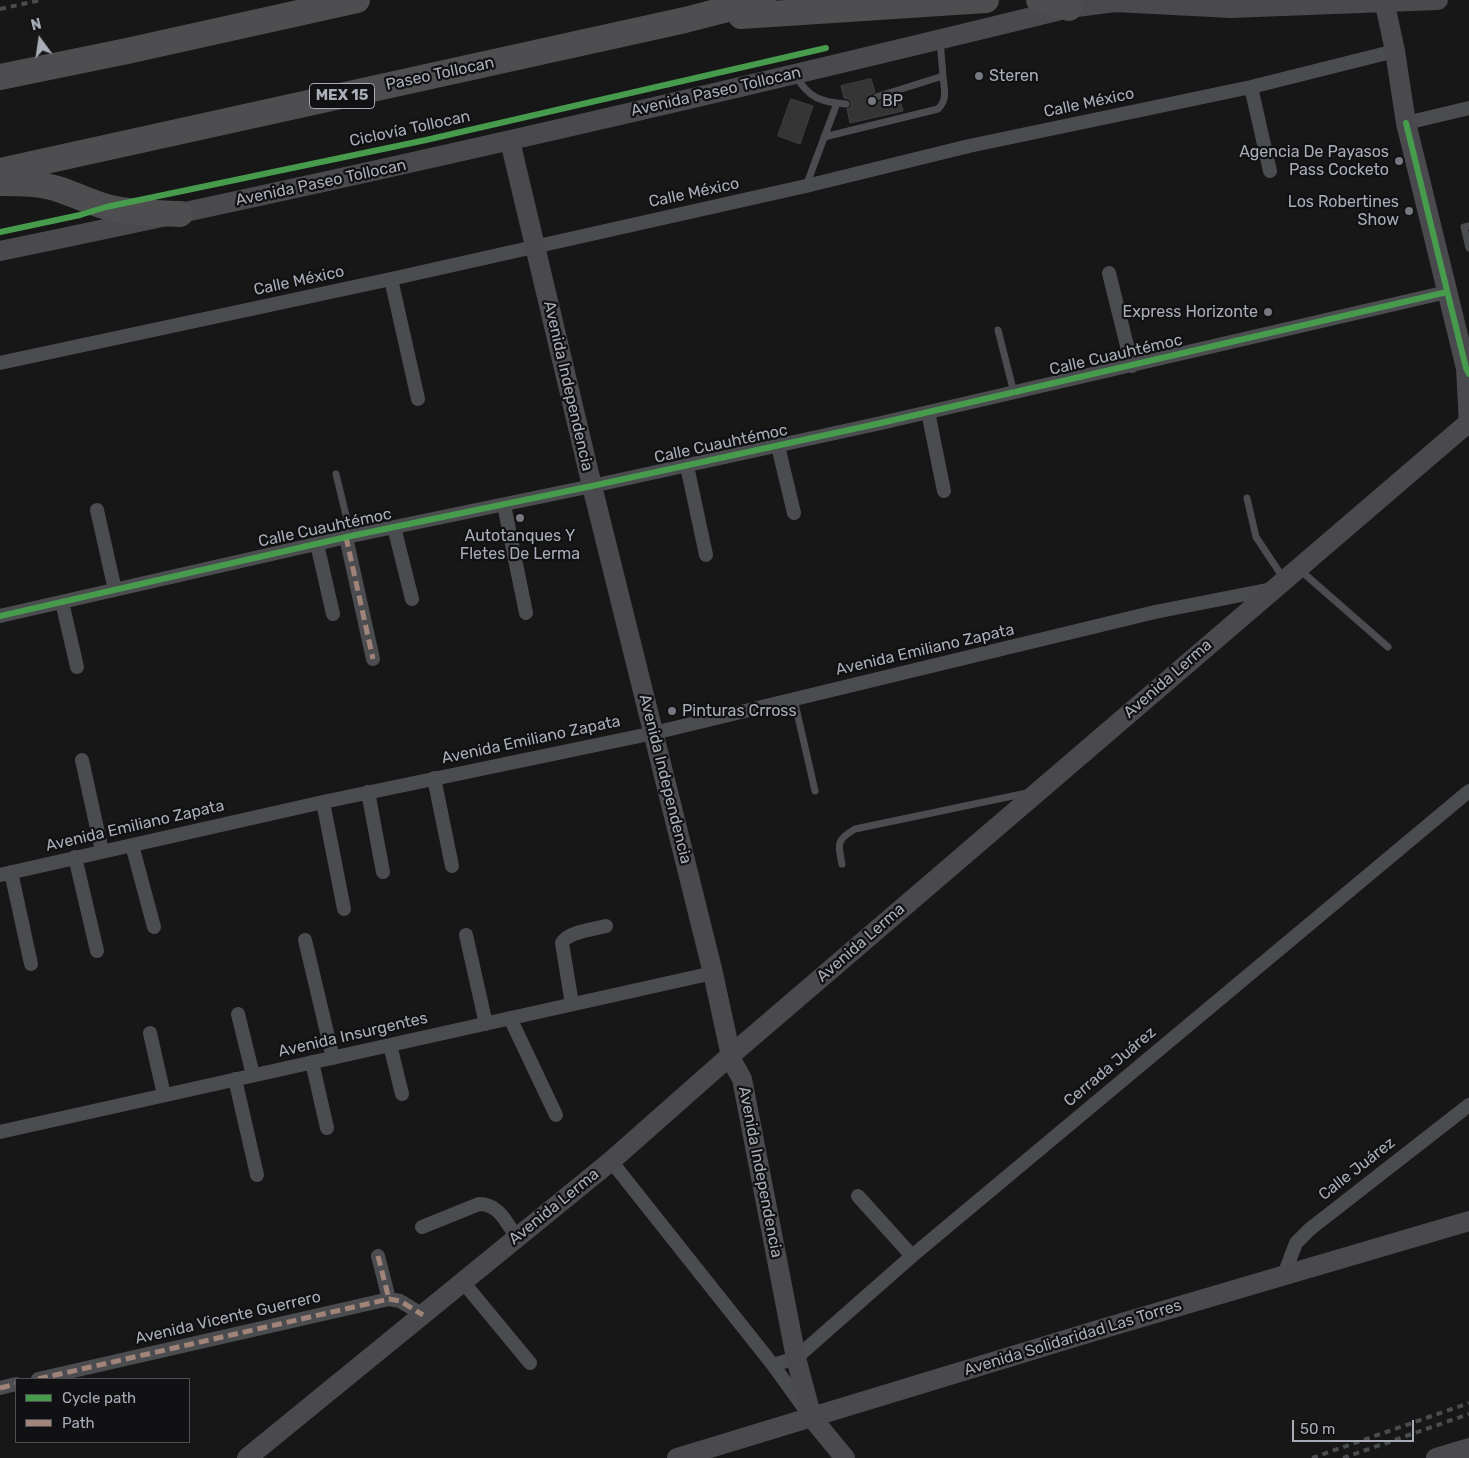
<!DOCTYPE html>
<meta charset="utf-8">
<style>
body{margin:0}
#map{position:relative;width:1469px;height:1458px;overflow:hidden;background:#171717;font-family:Rubik,sans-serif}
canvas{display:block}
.legend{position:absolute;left:15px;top:1378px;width:175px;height:65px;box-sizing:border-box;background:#111113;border:1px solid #4d4f55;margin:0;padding:6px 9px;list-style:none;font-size:15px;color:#a8adb8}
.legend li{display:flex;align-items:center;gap:10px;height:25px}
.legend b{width:25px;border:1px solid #4d4f55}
.north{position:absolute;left:15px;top:15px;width:50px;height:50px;-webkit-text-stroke:4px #111113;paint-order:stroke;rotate:346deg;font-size:14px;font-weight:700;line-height:20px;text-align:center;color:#a8adb8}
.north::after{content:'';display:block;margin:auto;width:18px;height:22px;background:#a8adb8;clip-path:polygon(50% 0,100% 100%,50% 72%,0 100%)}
.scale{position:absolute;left:1292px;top:1420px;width:122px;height:22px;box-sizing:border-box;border:2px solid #a8adb8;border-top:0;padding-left:6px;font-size:15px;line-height:18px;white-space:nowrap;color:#a8adb8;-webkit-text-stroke:4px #111113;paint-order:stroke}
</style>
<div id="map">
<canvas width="1469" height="1458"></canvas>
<ul class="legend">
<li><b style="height:6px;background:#469c4c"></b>Cycle path</li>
<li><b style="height:6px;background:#a18479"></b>Path</li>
</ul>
<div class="north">N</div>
<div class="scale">50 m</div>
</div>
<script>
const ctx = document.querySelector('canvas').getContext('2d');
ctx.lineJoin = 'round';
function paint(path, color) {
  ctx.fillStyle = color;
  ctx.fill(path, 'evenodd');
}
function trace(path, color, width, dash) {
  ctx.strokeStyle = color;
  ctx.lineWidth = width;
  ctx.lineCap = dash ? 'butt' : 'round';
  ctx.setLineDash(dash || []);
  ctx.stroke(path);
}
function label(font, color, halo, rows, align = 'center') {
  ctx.font = font + ' Rubik,sans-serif';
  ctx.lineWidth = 4.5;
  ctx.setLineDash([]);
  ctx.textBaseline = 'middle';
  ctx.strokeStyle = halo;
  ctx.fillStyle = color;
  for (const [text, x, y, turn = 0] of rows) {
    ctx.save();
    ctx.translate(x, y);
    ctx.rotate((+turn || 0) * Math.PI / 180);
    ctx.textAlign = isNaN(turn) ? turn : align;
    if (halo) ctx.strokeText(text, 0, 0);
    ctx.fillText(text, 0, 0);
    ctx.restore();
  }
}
const building = new Path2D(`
 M871 79 875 92 871 95 872 101 878 102 899 95 903 111 850 123 847 109 851 107V102L849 99 844 98 841 86Z
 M791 99 813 106 800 144 778 136Z`);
const lane = new Path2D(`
 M795 75C809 98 820 102 846 104
 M876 97 943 76 940 40
 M824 137 938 109C948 99 944 89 943 76
 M806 186 837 103
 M1469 226 1464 227 1469 248
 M998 330 1014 393
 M336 474 351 536
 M1247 498 1256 537 1284 579
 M1300 570 1388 647
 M794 699 815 791
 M842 864C838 844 836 840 855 829L1027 793`);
const street = new Path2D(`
 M1251 87 1270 171
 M1406 123 1469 108
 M1109 273 1132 366
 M391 279 418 399
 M0 363 391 279 806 186 969 146 1251 87 1395 51
 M928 412 944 491
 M778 446 794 513
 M687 466 706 555
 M504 505 526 613
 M97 510 115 590
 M394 527 412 599
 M346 537 373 659
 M317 544 333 614
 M62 602 77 667
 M0 616 351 536 592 486 881 423 1447 292
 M82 760 102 851
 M434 778 452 866
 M368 792 383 872
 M323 802 344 909
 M132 845 154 927
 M75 857 97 951
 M11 872 31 964
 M0 875 323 802 654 733 1155 612 1272 589
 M466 935 486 1024
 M305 940 333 1058
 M572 1004 562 943C567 932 594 929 606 926
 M238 1014 253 1075
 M510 1018 556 1115
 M150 1033 164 1095
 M390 1045 402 1094
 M312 1062 327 1128
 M235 1079 257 1175
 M0 1132 713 973
 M611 1161 773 1365 807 1412
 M858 1196 912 1256
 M422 1227 479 1204C499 1204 506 1222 517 1238
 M378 1256 389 1299
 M1284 1275 1296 1243 1310 1229 1469 1105
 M463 1282 530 1363
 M773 1365 796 1358 912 1256 1469 791
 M38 1379 389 1299 400 1301 423 1315
 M0 1388 16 1384`);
const secondary = new Path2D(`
 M1384 0 1395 51 1406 123 1466 368 1469 426
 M510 141 592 486 713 973 732 1061 742 1079 796 1358 812 1418 845 1458
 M0 251C358 177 714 95 1069 8L1115 2 1231 8 1438 0
 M247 1458 611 1161 731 1055 1469 422
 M677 1458 1098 1330 1469 1221
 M1436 1458 1469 1448`);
const highway = new Path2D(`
 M1039 0 1069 8
 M741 16 986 0
 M0 77 127 51 357 0
 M0 171 685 20 763 0
 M0 183C20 183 41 183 61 190 76 195 91 203 107 207 131 213 155 213 180 214`);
const rail = new Path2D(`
 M0 9 41 0
 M1312 1458 1469 1403
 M1343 1458 1469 1414`);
const quiet = new Path2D(`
 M346 537 373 659
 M378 1256 389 1299
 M38 1379 389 1299 400 1301 423 1315
 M0 1388 16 1384`);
const cycleway = new Path2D(`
 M1406 123 1466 368 1469 374
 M0 232 80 215 106 207 426 140 826 48
 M0 616 351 536 592 486 881 423 1447 292`);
const markers = [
 [979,76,5,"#757880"],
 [872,101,5,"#757880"],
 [1399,161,5,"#757880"],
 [1409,211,5,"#757880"],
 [1268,312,5,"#757880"],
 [520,518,5,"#757880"],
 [672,711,5,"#757880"]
];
const shields = [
 [342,96,65]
];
const shieldNames = [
 ["MEX 15",342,96]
];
const streetNames = [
 ["Paseo Tollocan",440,74,-12],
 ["Avenida Paseo Tollocan",716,92,-13],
 ["Calle México",1089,103,-12],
 ["Ciclovía Tollocan",410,129,-12],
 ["Avenida Paseo Tollocan",321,183,-12],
 ["Calle México",694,193,-12],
 ["Calle México",299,281,-12],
 ["Calle Cuauhtémoc",1116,355,-13],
 ["Avenida Independencia",568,386,77],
 ["Calle Cuauhtémoc",721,444,-12],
 ["Calle Cuauhtémoc",325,528,-12],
 ["Avenida Emiliano Zapata",925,650,-13],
 ["Avenida Lerma",1168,679,-41],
 ["Avenida Emiliano Zapata",531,740,-12],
 ["Avenida Independencia",665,779,76],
 ["Avenida Emiliano Zapata",135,826,-13],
 ["Avenida Lerma",861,943,-41],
 ["Avenida Insurgentes",353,1035,-13],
 ["Cerrada Juárez",1110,1067,-40],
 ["Calle Juárez",1357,1169,-38],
 ["Avenida Independencia",760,1172,79],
 ["Avenida Lerma",554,1207,-39],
 ["Avenida Vicente Guerrero",228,1318,-13],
 ["Avenida Solidaridad Las Torres",1073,1338,-17]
];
const poiNames = [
 ["Steren",989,76],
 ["BP",882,101],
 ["Agencia De Payasos",1389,152,"right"],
 ["Pass Cocketo",1389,170,"right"],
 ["Los Robertines",1399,202,"right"],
 ["Show",1399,220,"right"],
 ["Express Horizonte",1258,312,"right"],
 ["Autotanques Y",520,536,"center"],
 ["Fletes De Lerma",520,554,"center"],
 ["Pinturas Crross",682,711]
];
paint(building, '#353536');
trace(building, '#3f4043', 1);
trace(lane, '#4b4c50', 7);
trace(street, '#4b4c50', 14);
trace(secondary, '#4a4a4e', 20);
trace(highway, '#4e4e51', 26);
trace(rail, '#4b4c4f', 4, [6, 5]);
trace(quiet, '#a18479', 5, [10, 5]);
trace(cycleway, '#469c4c', 6);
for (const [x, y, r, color] of markers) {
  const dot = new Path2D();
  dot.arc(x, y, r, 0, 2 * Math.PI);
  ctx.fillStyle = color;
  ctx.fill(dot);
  trace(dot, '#111113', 2);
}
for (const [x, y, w] of shields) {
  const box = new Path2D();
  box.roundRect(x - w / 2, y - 12.5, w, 25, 4);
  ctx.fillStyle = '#111113';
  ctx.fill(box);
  trace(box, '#a8adb8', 1);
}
label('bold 15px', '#a8adb8', null, shieldNames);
label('16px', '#a8adb8', '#111113', streetNames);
label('16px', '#a8adb8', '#111113', poiNames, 'left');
</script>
